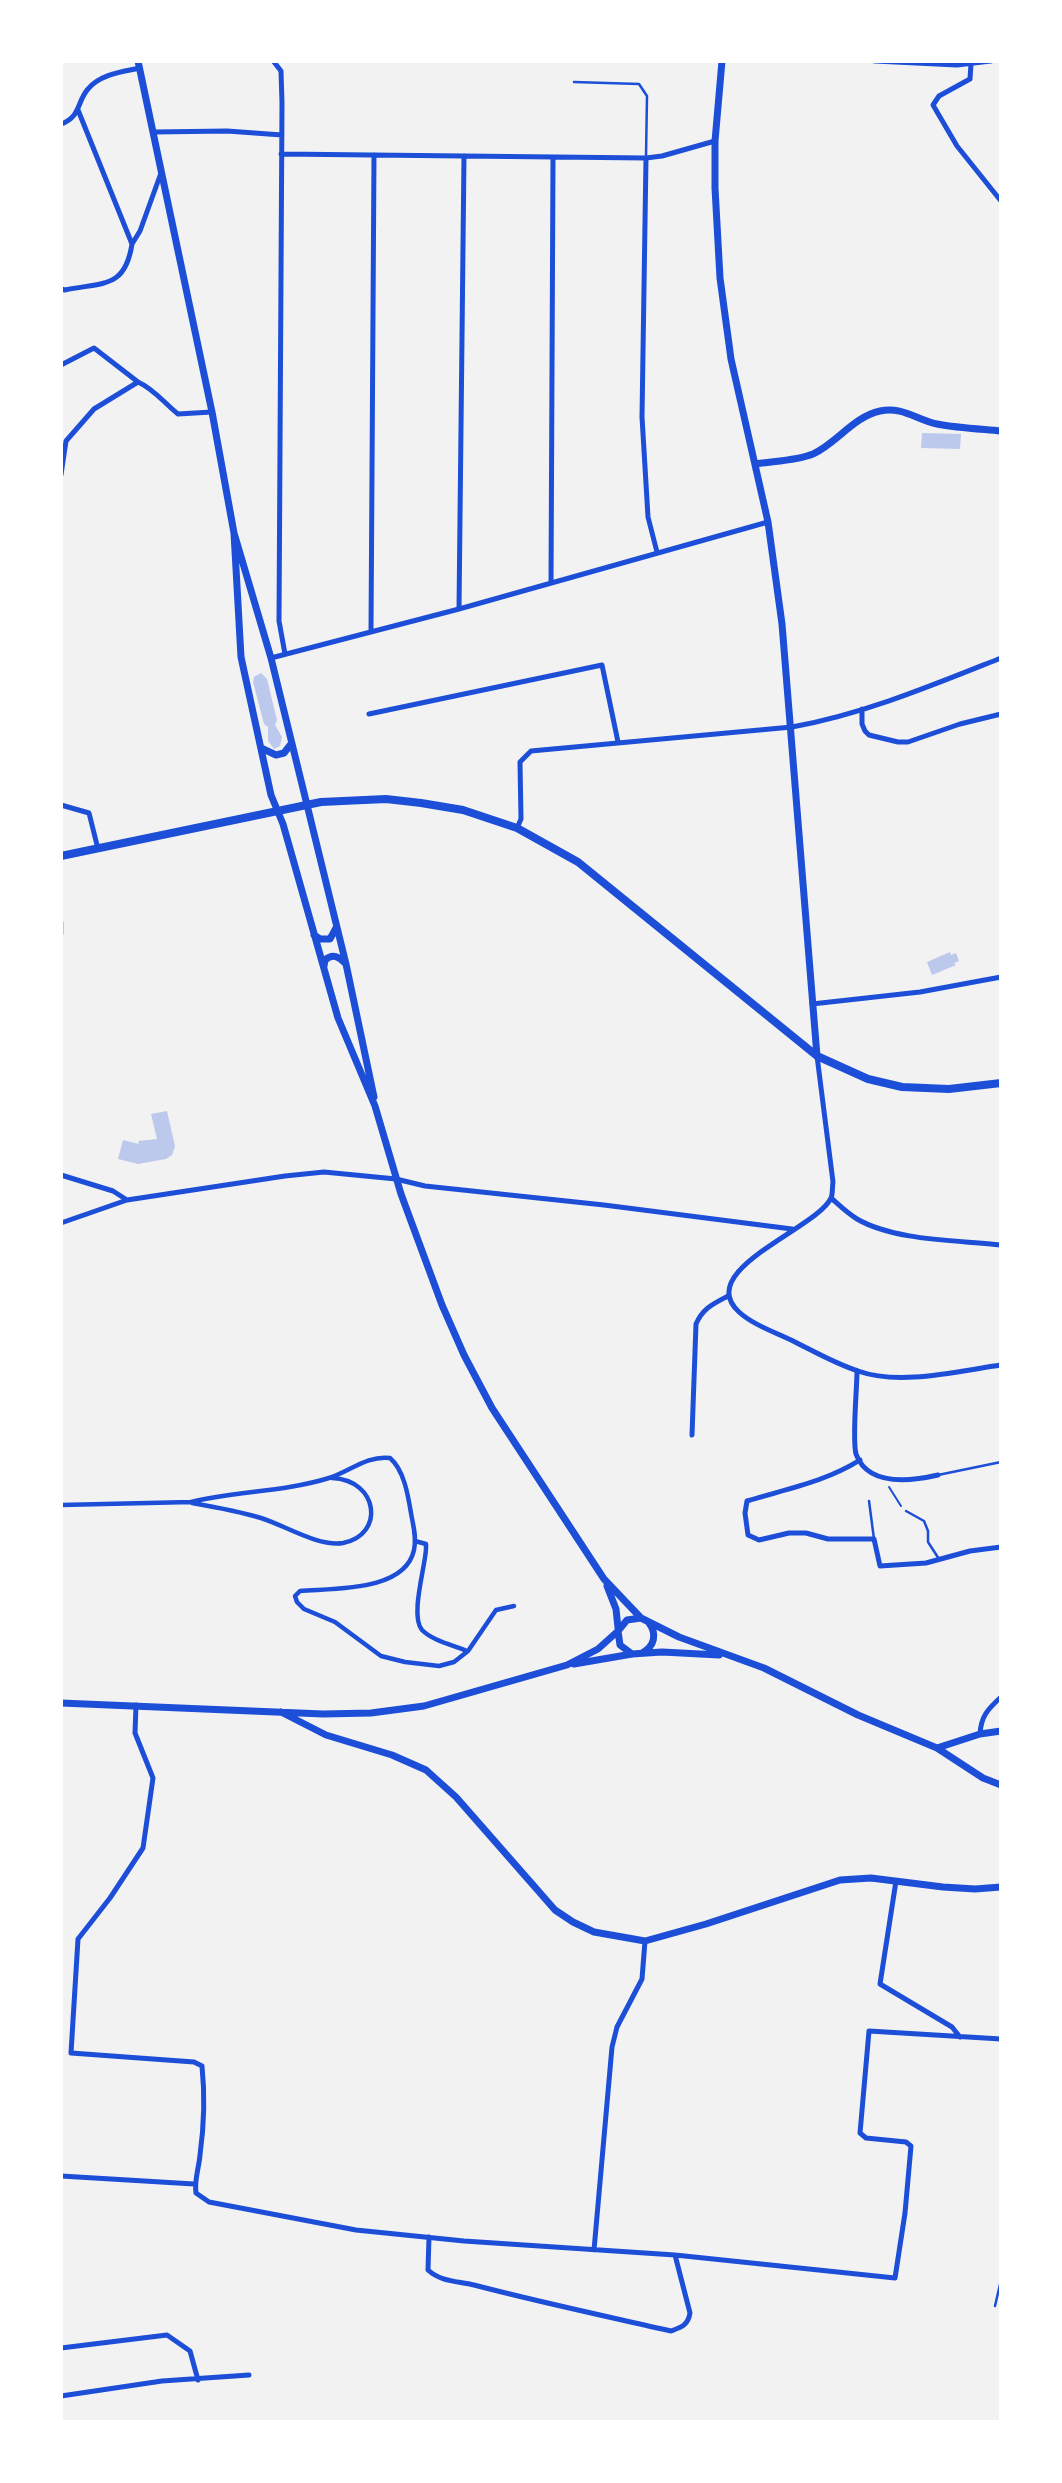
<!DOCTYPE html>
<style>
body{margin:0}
#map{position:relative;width:1062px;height:2483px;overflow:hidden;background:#f2f2f2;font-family:"Fira Sans",sans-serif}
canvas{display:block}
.frame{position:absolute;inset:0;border:63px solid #fff;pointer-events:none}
</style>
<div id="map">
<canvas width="1062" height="2483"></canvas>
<div class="frame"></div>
</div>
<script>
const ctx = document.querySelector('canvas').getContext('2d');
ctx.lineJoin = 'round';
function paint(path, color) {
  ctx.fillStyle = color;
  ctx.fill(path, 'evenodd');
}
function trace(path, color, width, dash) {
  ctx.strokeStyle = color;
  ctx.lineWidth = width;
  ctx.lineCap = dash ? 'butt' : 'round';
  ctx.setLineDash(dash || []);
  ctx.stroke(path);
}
const building = new Path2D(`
 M922 433 961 434 960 449 921 448Z
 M261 673 267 679 277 720 275 725 282 737 280 746 274 749 268 741V727L264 724 253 682 254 677Z
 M950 952 951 955 956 953 959 961 954 963 956 965 932 975 927 962Z
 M167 1111 175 1146 172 1155 166 1159 138 1164 118 1159 123 1140 139 1144 138 1141 157 1139 151 1114Z`);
const path = new Path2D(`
 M889 1487 901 1506`);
const service = new Path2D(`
 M574 82 639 84 647 96 646 157
 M938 1475 1001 1462
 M869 1501 874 1539
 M906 1511 924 1521 928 1531V1542L939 1559
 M995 2306 1001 2280`);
const pedestrian = new Path2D(`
 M61 922V934
 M192 1503C215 1507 238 1511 261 1518 284 1525 318 1547 343 1543 385 1535 379 1480 332 1478
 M61 1505 191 1502C236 1491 284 1492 329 1478 349 1472 367 1455 390 1458 404 1470 408 1495 411 1513 413 1525 417 1538 414 1550 405 1592 333 1588 300 1591L295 1596 297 1602 304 1609 335 1622 381 1656 405 1662 439 1666 454 1662 468 1651 496 1610 514 1606
 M415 1541 426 1544V1549C425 1568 410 1616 422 1630 433 1641 453 1645 467 1651`);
const minor = new Path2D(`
 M875 61 957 65 991 61
 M274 62 281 71 282 103 279 621 285 654
 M971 64 970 79 939 96 933 105 957 146 1001 201
 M61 124C81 117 77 101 88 89 100 74 122 72 140 68
 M154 132 227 131 282 135
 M281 154 646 158 662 156 715 141
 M646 158 642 417 648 517 657 552
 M132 244 140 231 161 173
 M61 289 65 290C103 282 125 289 132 244L78 110
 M61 365 94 348 138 382
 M61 475 66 441 94 409 138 382C154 389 164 403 178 414L212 412
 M551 583 553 157
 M459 609 464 156
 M371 631 374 155
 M271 658 459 609 768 522
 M862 709V724L865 731 869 735 898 742H908L960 724 1001 714
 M369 714 602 665 618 742
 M61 805 89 813 98 849
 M517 828 521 819 520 762 531 751 792 727C864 714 933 685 1001 658
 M812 1004 920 992 1001 977
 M817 1056 833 1182C832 1187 833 1194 831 1198 818 1228 693 1270 739 1312 753 1325 777 1333 795 1342 815 1352 836 1364 858 1371 900 1386 958 1371 1001 1365
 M61 1175 113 1191 127 1200 285 1176 324 1172 396 1179 425 1186 604 1205 792 1229
 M831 1198C839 1205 847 1213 857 1219 895 1241 957 1240 1001 1245
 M61 1223 127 1200
 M857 1371C857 1389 852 1439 856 1454 868 1487 912 1481 938 1475
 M692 1435 696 1324C703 1308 713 1304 728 1296
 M860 1460C825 1482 786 1489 747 1501L745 1513 748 1535 759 1540 789 1533H806L828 1539H874L880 1566 926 1563 970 1551 1001 1547
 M136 1705 135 1733 153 1778 143 1848 110 1898 78 1939 71 2053 194 2062 202 2066C205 2095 204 2126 200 2155 199 2168 194 2180 196 2193L209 2202 356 2230 464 2241 675 2255 895 2278 905 2213 911 2146 906 2142 866 2138 860 2133 869 2031 1001 2039
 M980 1734C981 1716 988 1709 1001 1697
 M896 1881 880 1984 952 2027 960 2037
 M61 2176 194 2184
 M429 2237 428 2270C441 2282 458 2281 474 2285 539 2302 605 2316 671 2331 682 2327 688 2325 690 2313L675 2255
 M594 2250 612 2047 617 2027 642 1979 645 1941
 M61 2348 167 2335 190 2351 198 2380
 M61 2396 162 2381 249 2375`);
const tertiary = new Path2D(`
 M138 61 212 412 234 533 271 658 346 964 374 1097
 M722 61 715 141V188L720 278 731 359 768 522 782 624 817 1056
 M755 464C773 461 796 461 813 454 837 443 853 417 880 411 902 406 917 420 937 424 958 428 980 429 1001 431
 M234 533 241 657 271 795 283 824 338 1018 375 1106 401 1194 442 1305 464 1355 492 1408 604 1579 641 1618
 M261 748 276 755 284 753 291 744
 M314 935 320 939H330L336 928
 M324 966 325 960C333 953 339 957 345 963
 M607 1586 616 1609 618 1628
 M642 1653C655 1646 657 1634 649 1623
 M632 1654 620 1645 618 1631 627 1620 641 1618 679 1637 764 1668 858 1715 937 1748 983 1778 1001 1785
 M574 1664 632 1654 662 1652 719 1655
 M61 1703 323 1714 371 1713 424 1706 567 1665 598 1649 618 1631
 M281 1712 326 1735 392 1755 426 1770 456 1797 555 1910 573 1922 594 1932 645 1941 706 1924 840 1880 871 1878 943 1887 975 1889 1001 1887
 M937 1748 980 1734 1001 1731`);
const secondary = new Path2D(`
 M61 856 321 802 386 799 421 803 463 810 517 828 578 862 817 1056 868 1079 902 1087 949 1089 1001 1083`);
paint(building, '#bdc9ec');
trace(path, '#1d4ed8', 2);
trace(service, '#1d4ed8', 2.5);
trace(pedestrian, '#1d4ed8', 4.5);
trace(minor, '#1d4ed8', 5);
trace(tertiary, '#1d4ed8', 7);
trace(secondary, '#1d4ed8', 8);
</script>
